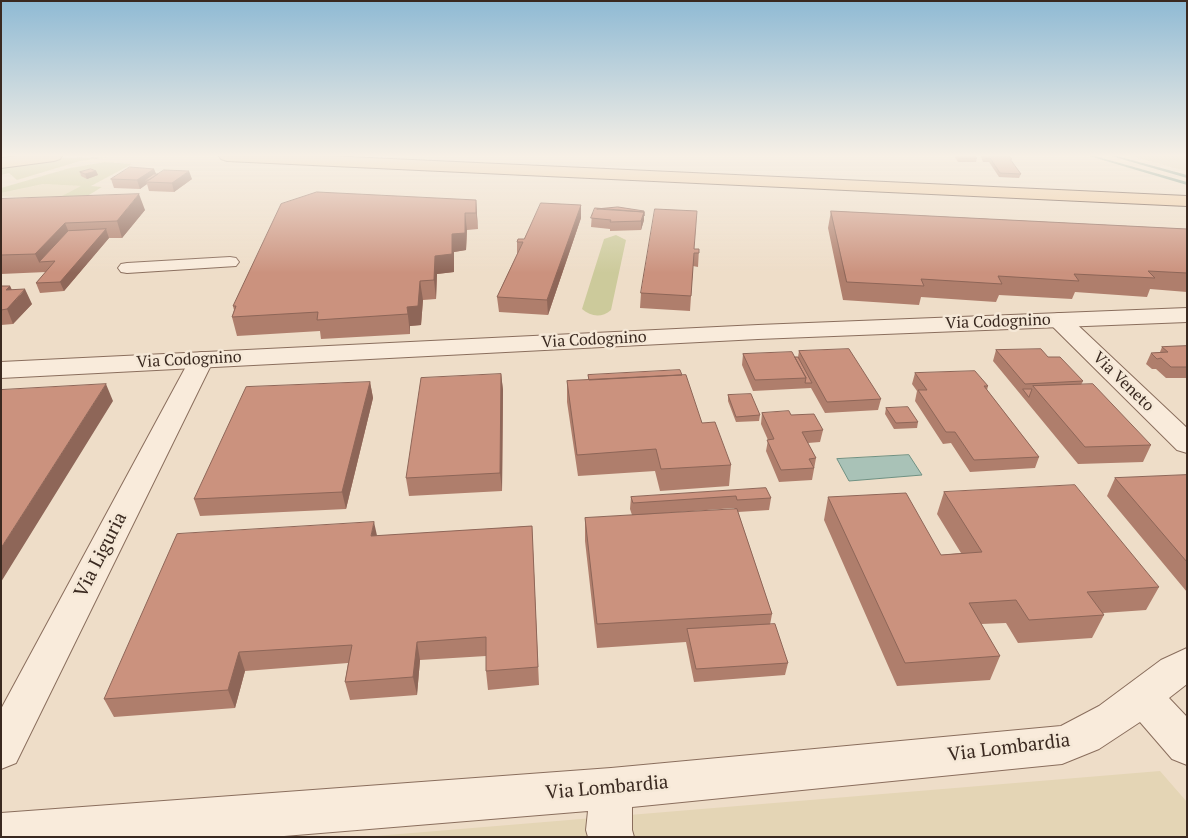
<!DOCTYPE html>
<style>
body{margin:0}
#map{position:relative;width:1188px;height:838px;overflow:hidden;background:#eeddc8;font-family:"PT Serif",serif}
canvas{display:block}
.frame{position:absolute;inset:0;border:2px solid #3a2920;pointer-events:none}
</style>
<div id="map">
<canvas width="1188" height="838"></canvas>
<div class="frame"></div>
</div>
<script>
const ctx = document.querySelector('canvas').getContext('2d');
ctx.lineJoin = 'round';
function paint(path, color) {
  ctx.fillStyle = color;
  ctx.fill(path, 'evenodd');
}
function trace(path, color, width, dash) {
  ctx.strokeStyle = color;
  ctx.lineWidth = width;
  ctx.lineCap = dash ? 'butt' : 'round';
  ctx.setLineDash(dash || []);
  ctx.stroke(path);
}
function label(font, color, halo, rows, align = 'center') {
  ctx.font = font + ' "PT Serif",serif';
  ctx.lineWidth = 5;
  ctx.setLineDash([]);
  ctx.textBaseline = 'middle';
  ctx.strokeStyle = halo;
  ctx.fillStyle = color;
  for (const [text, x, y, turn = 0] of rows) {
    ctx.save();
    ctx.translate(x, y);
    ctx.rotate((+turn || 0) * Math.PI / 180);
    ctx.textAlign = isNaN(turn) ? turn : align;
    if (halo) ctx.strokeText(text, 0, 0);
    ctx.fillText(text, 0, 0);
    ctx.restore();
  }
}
const farmland = new Path2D(`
 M1130 156H1187V171L1182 170Z
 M44 184 82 186 57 199 1 196V193Z
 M1160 771 1187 802V837H364Z`);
const green = new Path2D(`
 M112 157 80 161 17 180 9 173 1 175V166L55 158Z
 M105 162 132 164 91 186 102 187 84 198 60 197 81 186 43 184 1 193V188L70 168Z
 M616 235 626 240 611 310C602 318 591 317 582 309L604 239Z`);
const water = new Path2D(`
 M909 455 922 475 849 481 837 459Z`);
const stream = new Path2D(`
 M1089 156H1095L1187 182V185Z
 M1111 156H1117L1187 175V178Z`);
const pedestrian = new Path2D(`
 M230 257 236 258 239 262 236 266 127 273 121 272 118 268 121 264 127 263Z`);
const minor = new Path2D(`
 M1059 313 1067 315 1187 428V453L1177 450 1051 325 1047 320 1051 315Z
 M202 352 211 354 214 359 16 763 1 769V709L190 359 193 354Z
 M1187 648V684L1169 698 1187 717V765L1172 759 1140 722 1099 749 1062 764 632 807V830L634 837H588L586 830 588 811 272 837H1V813L611 768 1061 726 1099 706 1161 660Z`);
const tertiary = new Path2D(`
 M1187 308V322L758 339 1 378V362L758 325Z`);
const primary = new Path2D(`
 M18 156H62L60 159 54 161 1 168V158Z
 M219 156H327L1187 196V206L227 161 221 159Z`);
const wall = new Path2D(`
 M954 156H975L977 158 976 162H958Z
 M981 156H1009L1012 159 1011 161 1021 174 1019 178 999 177 989 162H983L981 157Z
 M154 169 156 174 192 179 174 192 149 191 147 184 140 189 114 188 111 179Z
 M96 171 98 175 87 179 81 176 80 172Z
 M1 199 145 210 122 238H109L64 291 40 293 36 283 46 272 1 274Z
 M476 200 478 229 467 230 466 250 454 252V272L437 274 436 299 423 300 421 325 410 326V334L321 339 320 331 237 336 232 317 234 310 233 306Z
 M581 205V218L548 315 499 312 497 297 517 254V242L524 239Z
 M644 211V220L641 230 610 231V229L591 227 592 213Z
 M831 211 1187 229V292L1150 289 1147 297 1075 292 1072 299 999 295 996 302 921 297 919 305 843 300 828 228Z
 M694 249H699L698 267 693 266 690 311 640 308 641 293Z
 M1 286H10L12 290 32 304 13 324 1 325Z
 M1187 346V378H1166L1156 369H1152L1146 364 1151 353 1160 352 1162 347Z
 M996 350 1048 357 1083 381 1081 385 1151 445 1143 462 1078 464 993 361Z
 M799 351 881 399 878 410 825 413 811 388 753 391 742 365 743 354 798 357Z
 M915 373 988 386 987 390 1039 457 1035 468 970 472 951 443 943 444 915 401 917 391 912 384Z
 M501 374 503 390 502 491 409 496 406 478Z
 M588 375H682L702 423 731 465 729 486 660 491 655 471 578 476 567 402V381L588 380Z
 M370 382 373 398 346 509 200 516 194 499Z
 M728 395 760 415 759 421 736 422 728 401Z
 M886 408 918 422 917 428 894 429 885 414Z
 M762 413 791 415 823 430 820 442 808 443 816 458 812 480 779 482 766 451 768 440 761 424Z
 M1187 475V592L1107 496 1115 478Z
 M766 488 771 498 769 510 738 512 772 614 770 625 788 663 785 675 694 682 686 642 597 648 585 541V518L632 515 630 509 631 497ZM734 508 735 509 652 514Z
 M944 492 1159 587 1146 610 1103 613 1104 615 1092 638 1018 643 1006 623 981 624 1000 656 990 680 897 686 824 520 828 497 941 555 961 553 937 514Z
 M532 526 539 685 488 690 486 671V656L420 660 417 695 350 700 345 682 348 663 245 671 235 708 114 717 104 699 377 536Z`);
const shadedWall = new Path2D(`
 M154 169 157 177 145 180 147 184 140 189 137 180Z
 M96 171 98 175 87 179 85 174Z
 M189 171 192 179 174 192 172 183Z
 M139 194 145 210 122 238 117 221Z
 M476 200 477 216 478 229 476 213Z
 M581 205V218L548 315 547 300Z
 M644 212V220L641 230V221Z
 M465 213 467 230 466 250 454 252V272L437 274 436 299 434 280 435 256 452 234Z
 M65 223 72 240 39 262 35 254Z
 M106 229 109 238 64 291 60 282Z
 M420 281 423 300 421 325 410 326V334L407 307Z
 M10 286 16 300 25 289 32 304 13 324 7 309 6 290Z
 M501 374 503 390 502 491 500 473Z
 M370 382 373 398 346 509 342 492Z
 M106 384 113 401 1 582V548Z
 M374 522 378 540 371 536Z
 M417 642 420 660 417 695 413 677Z
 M239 652 245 671 235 708 228 690Z`);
const building = new Path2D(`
 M958 156H975L977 158H959Z
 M983 156H1009L1012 159H1010L1021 174 1000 173 990 158H985Z
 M130 167 154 169 137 180 111 179Z
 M91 169 96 171 85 174 80 172Z
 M164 170 189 171 172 183 146 182Z
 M154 174H158L149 180H145Z
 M317 192 476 200V213H465V233L452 234V254L435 256 434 280 420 281 418 306 407 307 408 314 317 320 318 312 232 317 236 306H233L281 204Z
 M139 194 117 221 65 223 35 254 1 255V199Z
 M541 203 581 205 547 300 497 297 523 242H517L518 239H524Z
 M618 207 644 211V216V212L597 209Z
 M595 208 644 212 641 221 610 222 611 220 591 218Z
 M655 209 697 211 694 249H699V253H694L691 296 641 293Z
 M831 211 1187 229V273L1148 271 1155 278 1074 274 1079 281 998 276 1002 284 921 279 924 286 847 282Z
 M106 229 60 282 36 283 55 261 39 262 68 231Z
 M1 286H10L6 290 25 289 7 309 1 310Z
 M1187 346V367H1171L1161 358 1157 359 1151 353 1168 352 1162 347Z
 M849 349 881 399 827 402 799 351Z
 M1041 349 1048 357H1060L1083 381 1025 384 996 350Z
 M792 352 806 378 755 380 743 354Z
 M795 357H798L812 383H805L806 378Z
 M680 370 682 375 589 380 588 375Z
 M975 371 988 386H984L1039 457 974 460 955 432H946L918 390H927L915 373Z
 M501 374 500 473 406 478 421 378Z
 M686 375 702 423 715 422 731 465 661 469 656 449 577 455 567 381Z
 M370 382 342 492 194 499 246 387Z
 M106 384 1 548V390Z
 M1093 384 1151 445 1085 447 1033 386Z
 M1023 389H1032L1029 397Z
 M751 394 760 415 736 417 728 395Z
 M908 407 918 422 896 423 886 408Z
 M789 411 791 415 814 414 823 430 802 432 816 458 809 459 814 468 781 470 767 440 774 439 762 413Z
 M1187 475V562L1115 478Z
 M1075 485 1159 587 1087 592 1104 615 1029 620 1016 600 969 603 1000 656 905 663 828 497 906 493 941 555 982 552 944 492Z
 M766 488 771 498 737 500 736 496 633 503 631 497Z
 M737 509 772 614 597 624 585 518Z
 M374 522 371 536 532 526 538 667 486 671V637L417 642 413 677 345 682 352 645 239 652 228 690 104 699 177 534Z
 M775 624 788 663 696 669 687 629Z`);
const streetNames = [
 ["Via Codognino",998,322,-2],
 ["Via Codognino",594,340,-3],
 ["Via Codognino",189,360,-3],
 ["Via Veneto",1123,382,44]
];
const nearStreetnames = [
 ["Via Liguria",101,555,-63],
 ["Via Lombardia",1009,748,-7],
 ["Via Lombardia",607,788,-5]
];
paint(farmland, '#e4d5b5');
paint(green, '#ccca9b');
paint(water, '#a9c2b7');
trace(water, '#6f9183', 1);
paint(stream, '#6f9183');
trace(pedestrian, '#8a6e5d', 2);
trace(minor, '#8a6e5d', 2);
trace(tertiary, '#8a6e5d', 2);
trace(primary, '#583d31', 2);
paint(pedestrian, '#f9ebdb');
paint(minor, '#f9ebdb');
paint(tertiary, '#f9ebdb');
paint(primary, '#f0cba1');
paint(wall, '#af7e6c');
paint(shadedWall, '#8e6658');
paint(building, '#cb927e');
trace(building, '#8e6658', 1);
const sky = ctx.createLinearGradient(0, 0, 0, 273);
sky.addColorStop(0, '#8fbad4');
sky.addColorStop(0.57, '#f7f0e6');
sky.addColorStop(1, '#f7f0e600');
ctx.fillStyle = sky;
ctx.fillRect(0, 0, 1188, 273);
label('16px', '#3a2920', '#f5e8d7', streetNames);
label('19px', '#3a2920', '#f5e8d7', nearStreetnames);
</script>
